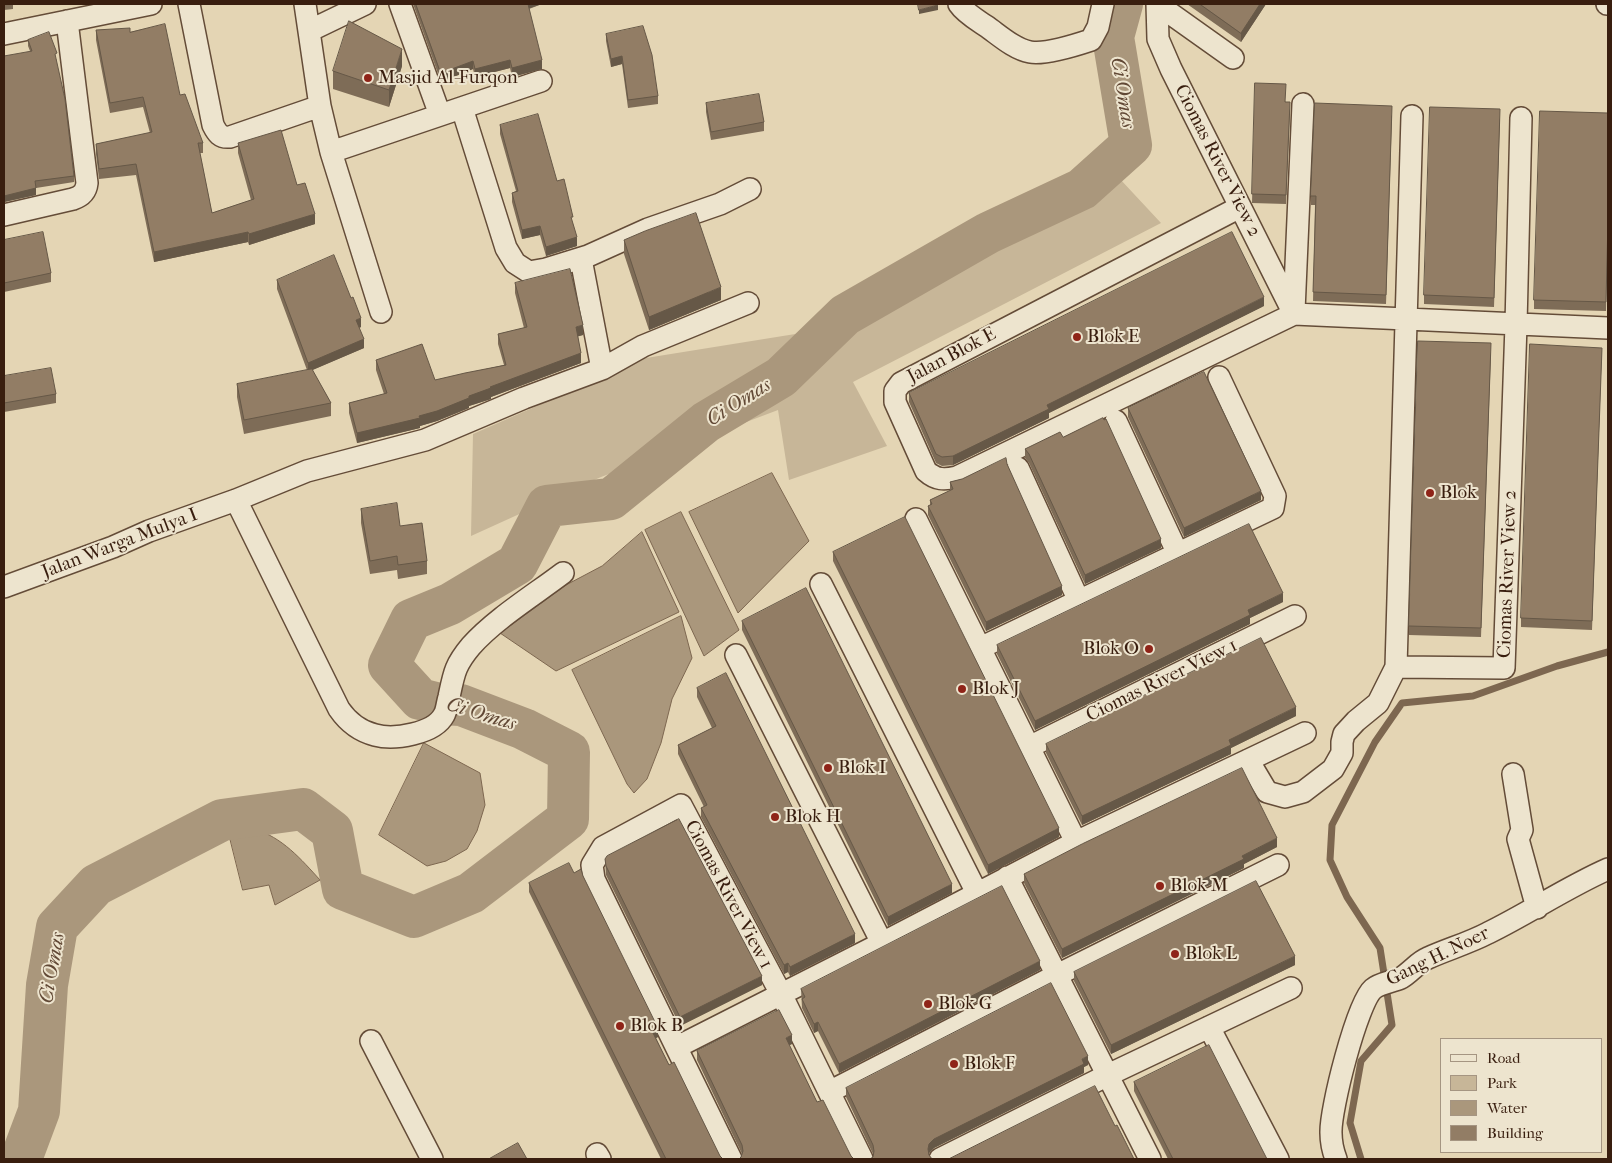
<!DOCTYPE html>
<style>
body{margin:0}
#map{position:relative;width:1612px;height:1163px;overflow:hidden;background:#e4d5b4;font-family:"IM FELL French Canon",serif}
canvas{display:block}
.frame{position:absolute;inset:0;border:5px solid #391e0f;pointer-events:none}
.legend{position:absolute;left:1440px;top:1038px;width:162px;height:115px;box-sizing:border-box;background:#ede4ce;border:1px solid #a59582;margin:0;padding:6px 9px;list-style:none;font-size:15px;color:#391e0f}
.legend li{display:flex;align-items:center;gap:10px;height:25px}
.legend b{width:25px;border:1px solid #a59582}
</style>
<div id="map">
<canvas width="1612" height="1163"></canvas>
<div class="frame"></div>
<ul class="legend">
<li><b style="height:6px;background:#ede4ce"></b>Road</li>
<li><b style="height:14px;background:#c7b698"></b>Park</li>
<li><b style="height:14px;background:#aa977c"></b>Water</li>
<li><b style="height:14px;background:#927d65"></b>Building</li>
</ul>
</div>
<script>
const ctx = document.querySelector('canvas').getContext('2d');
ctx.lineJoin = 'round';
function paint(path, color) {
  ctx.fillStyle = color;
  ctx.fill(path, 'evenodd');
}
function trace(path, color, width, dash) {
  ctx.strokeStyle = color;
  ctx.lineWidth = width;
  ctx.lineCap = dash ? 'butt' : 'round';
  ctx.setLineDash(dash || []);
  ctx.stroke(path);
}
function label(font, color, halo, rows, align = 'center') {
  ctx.font = font + ' "IM FELL French Canon",serif';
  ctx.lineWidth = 4;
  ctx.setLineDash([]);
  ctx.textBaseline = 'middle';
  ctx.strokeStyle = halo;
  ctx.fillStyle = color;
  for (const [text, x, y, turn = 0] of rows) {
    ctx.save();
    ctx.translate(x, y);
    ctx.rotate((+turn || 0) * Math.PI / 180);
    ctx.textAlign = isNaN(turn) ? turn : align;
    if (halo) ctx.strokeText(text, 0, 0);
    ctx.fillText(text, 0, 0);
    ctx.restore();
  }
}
const green = new Path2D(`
 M1120 179 1161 223 853 382 887 446 789 480 778 410 601 477 471 536 473 434 646 358 845 326Z`);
const water = new Path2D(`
 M772 473 809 541 738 613 689 512Z
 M681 512 739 630 704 656 645 530Z
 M642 532 679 612 556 671 500 633 566 585 602 566Z
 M681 616 692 658 672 699 661 743 647 779 634 793 627 784 572 670Z
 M424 743 480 773 485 805 477 831 467 849 446 861 427 866 379 835Z
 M227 826C236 827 246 827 254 829 282 837 301 859 320 880L275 905 269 885 243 890Z`);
const stream = new Path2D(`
 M1361 1159 1350 1123 1361 1061 1392 1025 1380 948 1347 897 1330 860 1332 825 1375 742 1402 703 1473 696 1557 666 1608 652`);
const river = new Path2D(`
 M21 1159 39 1111 47 985 57 927 96 885 222 820 303 809 332 831 343 889 414 917 471 893 568 819 569 752 524 729 461 705 440 704 420 699 389 665 411 620 450 604 517 564 547 506 611 499 706 422 781 377 845 315 988 233 1082 189 1131 145 1113 37 1122 4`);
const street = new Path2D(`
 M189 4 213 125C217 133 220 138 230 137L320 106
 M305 4 320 106 331 152 381 312
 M400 4 440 115
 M959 4C965 13 977 20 986 26 999 35 1014 49 1030 52 1045 55 1076 45 1091 40L1098 27 1103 4
 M1157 4 1158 39 1171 69 1294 314
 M1157 4 1233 58
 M1607 4H1608
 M309 31 365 4
 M4 34 151 4
 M462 108 506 248 515 263 529 272 546 269 588 256 648 229 720 204 750 189
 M1412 116 1396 667 1504 668 1516 325 1521 118
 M331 152 541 81
 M1240 207 901 383 895 391V402L926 471C936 480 944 480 957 477L1294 314 1608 328
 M4 215 73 199C82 196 86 192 87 183L67 21
 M581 259 602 369
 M1294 311 1303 104
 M1116 421 1178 554
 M1018 468 1079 601
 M236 500 339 709C348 722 359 731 375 735 394 740 434 734 444 715 447 710 447 703 449 697 454 673 455 665 471 646 495 619 534 595 563 573
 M821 584 977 893
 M4 587 113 547 149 531 236 500 307 471 425 440 524 398 602 369 643 346 748 303
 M980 648 1273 508 1275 496 1219 377
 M736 655 882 943
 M1029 747 1295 616
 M1248 760 1267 792 1285 797 1303 792 1333 769 1342 753V742L1344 734 1356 721 1378 703 1396 667
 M1513 774 1522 830 1518 839 1537 908
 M1076 842 1305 733
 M1007 877 1150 1159
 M1209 1027 1278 1159
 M371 1041 432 1159
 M677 1047 882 943 1076 842 916 519
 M829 1092 1057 975 1278 865
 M597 1154 600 1159
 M731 1159 594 879 592 865 603 847 681 805 781 994 862 1159
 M940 1159 1108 1075 1291 988
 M1336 1159C1333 1151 1331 1142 1331 1133 1330 1110 1357 1003 1373 989 1380 983 1392 982 1401 978 1411 972 1418 962 1428 958 1448 949 1469 943 1488 933 1529 913 1567 887 1608 869`);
const wall = new Path2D(`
 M4 4H18L13 5V9L4 10Z
 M413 4H542L529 9 542 69 512 77 510 68 475 77 473 69 441 82Z
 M1187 4H1266L1241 42Z
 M96 30 130 32 180 95 203 143V153H200L212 213 251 200 238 153V143L297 185 315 224 249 245 248 242 154 262 136 175 99 179 96 154V144L150 133 143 107 110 113 96 40Z
 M606 34 658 96V104L628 108 622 64 611 67 606 41Z
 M28 40 57 60H56L74 176V182L36 188V195L4 202 30 51 28 46Z
 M402 66 389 107 333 89V71Z
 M1255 83 1286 102 1290 111 1286 204 1252 203Z
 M706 103 764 122V131L711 140 706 112Z
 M1392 115 1386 304 1313 301 1315 205H1311V196Z
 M1500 118 1494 307 1424 304V295Z
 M500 125 557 181 573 225 577 246 546 256 540 235 522 239 512 202V193L516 191 500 134Z
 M1608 228 1606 311 1534 309V300Z
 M4 240 51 273V282L4 292Z
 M624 240 721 300 649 330 624 254Z
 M277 280 361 327 359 328 364 348 312 370 331 403V416L244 434 237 397V384L307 370 277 289Z
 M515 283 583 335 578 336 581 363 491 397V399L469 406V408L437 421 420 426V428L357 443 349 413V403L384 394 376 370V360L435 380 504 365 498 344V334L524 328 515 293Z
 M1264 306 1049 413V418L953 465 942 466 936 463 909 402V393Z
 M1602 348 1592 630 1521 627V618Z
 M1491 352 1481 637 1409 635V626Z
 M4 376 56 394V403L4 412Z
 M1128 408 1261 500 1184 537 1128 417Z
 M1063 437 1161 548 1085 584 1029 463 1025 458V449Z
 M1007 464 1062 595 986 631 928 515V506L930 505V500L950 491V482L962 479Z
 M361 509 400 526 427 561V574L398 579 397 570 370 574 361 523Z
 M833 552 1059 837 988 874 833 561Z
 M1283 602 1250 618V624L1035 730 997 654V645Z
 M742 621 952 893 888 926 742 630Z
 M697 688 855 943 790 976 788 972 784 974 701 817V808L704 807 678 754V745L712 728 697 697Z
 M1296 716 1231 748V754L1082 825 1046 753V744Z
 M1277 847 1244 864V868L1062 958 1024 883V874Z
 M605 859 762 985 680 1026 606 875Z
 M574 873 583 876 658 1037 656 1038 669 1065 720 1156 723 1159H661L529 892V883Z
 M1295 965 1111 1054 1074 981V972Z
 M1040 970 839 1073 818 1031 814 1033 802 1008 801 989Z
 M792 1044 789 1045 817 1102 851 1156 741 1157 742 1154 697 1060V1051Z
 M1088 1065 1084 1067V1073L934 1148 929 1153V1155L873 1157V1154L846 1097V1088Z
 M1134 1082 1267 1159H1168L1134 1091Z`);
const shadedWall = new Path2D(`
 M527 4H542L527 9Z
 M1260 4H1266L1241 42V33Z
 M938 5V10L919 14V10Z
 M402 49V66L389 107V90Z
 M622 56V64L611 67V59Z
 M510 60V68L475 77V69Z
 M542 60V69L512 77V68Z
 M473 61V69L441 82V73Z
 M36 188V195L4 202V196Z
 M315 214V224L249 245V234Z
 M540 226V235L522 239V230Z
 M248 232V242L154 262V252Z
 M577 237V246L546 256V247Z
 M721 287V300L649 330V317Z
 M1264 297V306L1049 413V418L953 465V456L1047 405Z
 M361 318V327L356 329V320Z
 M583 325V335L576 337V327Z
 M364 339V348L308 372V363Z
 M581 353V363L491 397V399L469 406V408L437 421 420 426V428L357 443V433L419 416 490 387Z
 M1261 491V500L1184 537V528Z
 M1161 539V548L1085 584V575Z
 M1062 586V595L986 631V622Z
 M1283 593V602L1250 618V624L1035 730V721L1248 610Z
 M1296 707V716L1231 748V754L1082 825V816L1229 740Z
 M1059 828V837L988 874V865Z
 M1277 838V847L1244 864V868L1062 958V949L1242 856Z
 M952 884V893L888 926V917Z
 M855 934V943L790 976V967Z
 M1295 956V965L1111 1054V1045Z
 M1040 961V970L839 1073V1064Z
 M788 963V972L784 974V965Z
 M762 976V985L680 1026V1017Z
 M818 1022V1031L814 1033V1024Z
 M658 1028V1037L652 1040V1031Z
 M792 1035V1044L786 1047V1038Z
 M1088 1056V1065L1084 1067V1073L934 1148 929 1153 928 1158V1149L929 1144 934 1139Z`);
const building = new Path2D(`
 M416 4H528L542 60 512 68 510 60 475 69 473 61 441 73Z
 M918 4H937L938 5 919 10Z
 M1200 4H1260L1241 33Z
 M349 21 402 49 389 90 333 71Z
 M165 24 180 95 185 94 203 143H198L212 213 254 199 238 143 281 130 297 185 305 183 315 214 249 234 248 232 154 252 136 164 99 169 96 144 152 132 143 97 110 103 96 30 130 28V32Z
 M643 26 652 55 658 96 628 100 622 56 611 59 606 34Z
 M49 32 57 53 55 54 65 99 74 176 35 181 36 188 4 196V56L32 51 28 40Z
 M1255 83 1286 84 1285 102H1290L1286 195 1252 194Z
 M759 94 764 122 711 132 706 103Z
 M1315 103 1392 106 1386 295 1313 292 1316 196H1311Z
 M1430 107 1500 109 1494 298 1424 295Z
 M1540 111 1608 113V219L1606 302 1534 300Z
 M538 114 557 181 564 179 573 217H571L577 237 546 247 540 226 522 230 512 193 518 191 500 125Z
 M696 213 721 287 649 317 624 240 645 231Z
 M43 232 51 273 4 283V240Z
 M1232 232 1264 297 1047 405 1049 409 953 456 942 457 936 454 909 393Z
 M334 255 351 298 353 297 361 318 356 320 364 339 308 363 277 280Z
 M570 269 583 325 576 327 581 353 490 387 491 388 469 396V398L437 411 419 416 420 418 357 433 349 403 387 393 376 360 422 344 435 380 465 373 506 365 498 334 527 327 515 283Z
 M1418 341 1491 343 1481 628 1409 626Z
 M1530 344 1602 348 1592 621 1521 618Z
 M51 368 56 394 4 403V376Z
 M312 369 331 403 244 420 237 384Z
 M1204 372 1261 491 1184 528 1128 408Z
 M1103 418 1104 420 1106 419 1161 539 1085 575 1029 454 1025 449 1060 432 1063 437Z
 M1006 458 1007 464 1062 586 986 622 928 506 932 504 930 500 953 489 950 482 962 479Z
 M397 503 400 526 422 523 427 561 398 565 397 556 370 561 361 509Z
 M905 517 1059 828 988 865 833 552Z
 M1249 524 1283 593 1248 610 1250 615 1035 721 997 645Z
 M806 588 952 884 888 917 742 621Z
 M1261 638 1296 707 1229 740 1231 745 1082 816 1046 744Z
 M726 673 855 934 790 967 788 963 784 965 701 808 707 805 678 745 716 726 697 688Z
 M1242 768 1277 838 1242 856 1244 859 1062 949 1024 874 1082 844Z
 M679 819 762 976 680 1017 606 866 605 859 607 856Z
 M569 863 574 873 581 869 583 876 658 1028 652 1031 669 1065 674 1062 720 1156 723 1159H666L529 883Z
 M1256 881 1295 956 1111 1045 1074 972Z
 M1002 886 1040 961 839 1064 818 1022 814 1024 802 999 805 997 801 989Z
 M1051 983 1088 1056 1082 1059 1084 1064 934 1139 929 1144 928 1149 929 1155 932 1159H870L873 1157 874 1151 873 1145 846 1088Z
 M779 1010 792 1035 786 1038 817 1102 823 1100 851 1156 854 1159H739L741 1157 743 1151 742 1145 697 1051Z
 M1209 1045 1267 1159H1173L1134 1082Z
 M1095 1086 1115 1126 1117 1125 1134 1159H949Z
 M518 1143 527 1159H489Z`);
const markers = [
 [368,78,5,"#8f2418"],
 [1077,337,5,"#8f2418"],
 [1430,493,5,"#8f2418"],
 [1149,649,5,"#8f2418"],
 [962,689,5,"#8f2418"],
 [828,768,5,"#8f2418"],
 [775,817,5,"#8f2418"],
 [1160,886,5,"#8f2418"],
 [1175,954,5,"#8f2418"],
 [928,1004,5,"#8f2418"],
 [620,1026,5,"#8f2418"],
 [954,1064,5,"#8f2418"]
];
const poiNames = [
 ["Masjid Al-Furqon",378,78],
 ["Blok E",1087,337],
 ["Blok",1440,493],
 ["Blok O",1139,649,"right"],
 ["Blok J",972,689],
 ["Blok I",838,768],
 ["Blok H",785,817],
 ["Blok M",1170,886],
 ["Blok L",1185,954],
 ["Blok G",938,1004],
 ["Blok B",630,1026],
 ["Blok F",964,1064]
];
const streetNames = [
 ["Ciomas River View 2",1217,161,63],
 ["Jalan Blok E",952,356,-28],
 ["Jalan Warga Mulya I",120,544,-21],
 ["Ciomas River View 2",1508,574,-88],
 ["Ciomas River View 1",1162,681,-26],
 ["Ciomas River View 1",728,895,62],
 ["Gang H. Noer",1438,957,-26]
];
const waterNames = [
 ["Ci Omas",1122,93,81],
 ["Ci Omas",739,403,-32],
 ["Ci Omas",481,715,17],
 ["Ci Omas",53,968,-80]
];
paint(green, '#c7b698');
paint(water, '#aa977c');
trace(water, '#7d6750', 1);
trace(stream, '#7d6750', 7);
trace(river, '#aa977c', 42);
trace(street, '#644c38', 24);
trace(street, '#ede4ce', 21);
paint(wall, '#7e6c57');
paint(shadedWall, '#665847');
paint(building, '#927d65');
trace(building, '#665847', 1);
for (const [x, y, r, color] of markers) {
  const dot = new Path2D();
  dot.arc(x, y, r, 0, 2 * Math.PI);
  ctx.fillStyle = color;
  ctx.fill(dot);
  trace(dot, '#ede4ce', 2);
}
label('19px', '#391e0f', '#ede4ce', poiNames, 'left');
label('19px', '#391e0f', '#ede4ce', streetNames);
label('italic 20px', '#614835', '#ede4ce', waterNames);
</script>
